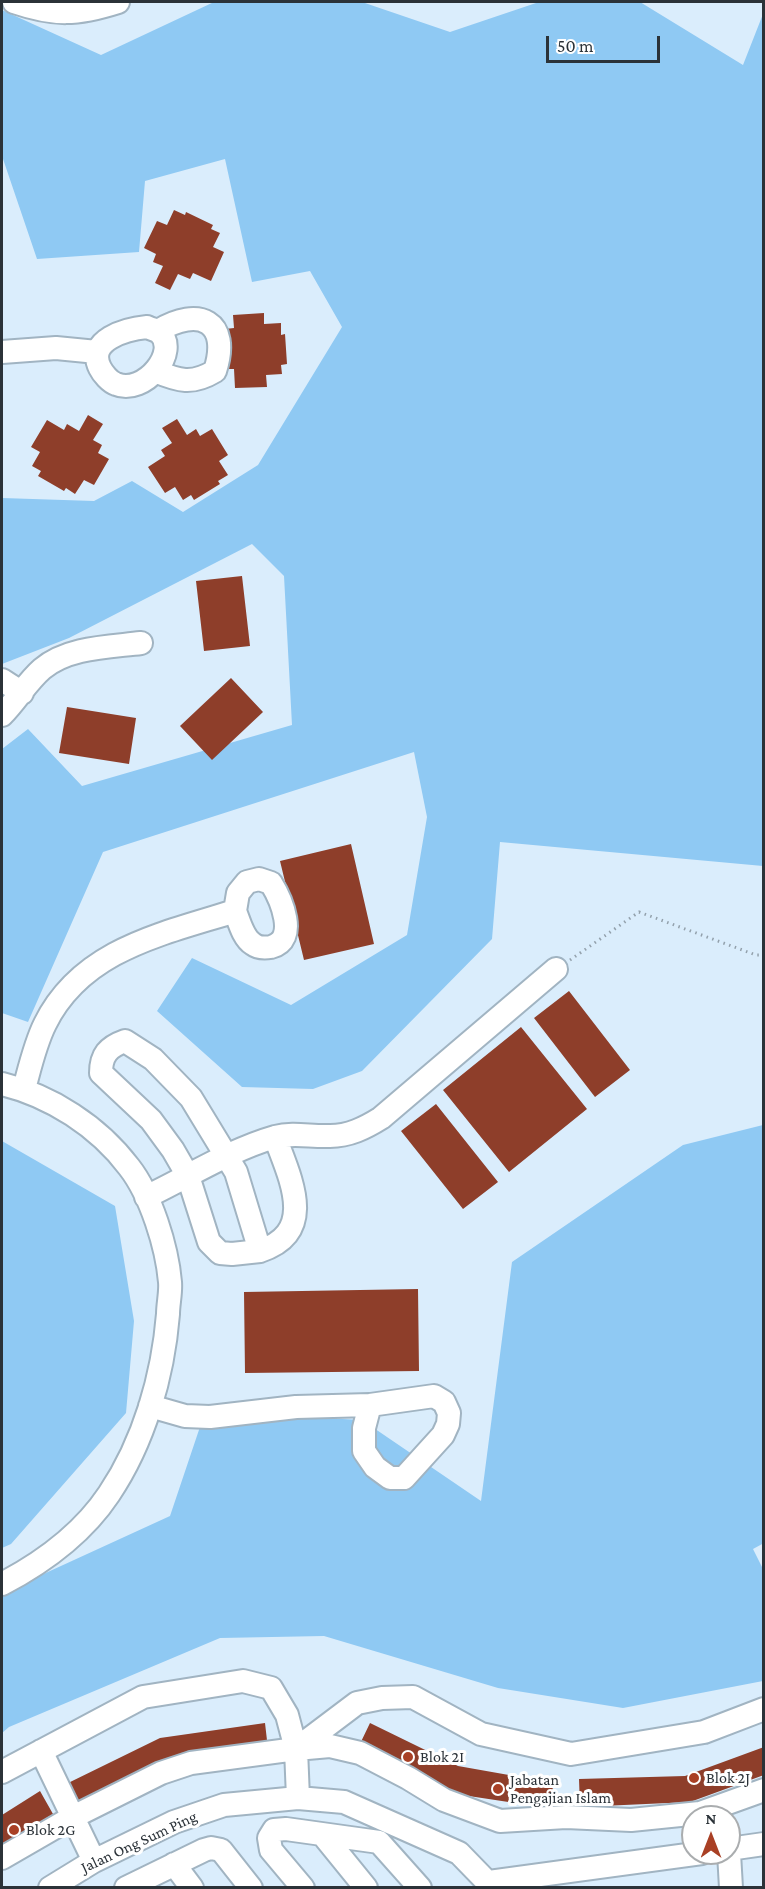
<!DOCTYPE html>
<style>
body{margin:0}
#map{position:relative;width:765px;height:1889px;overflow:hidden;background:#daedfc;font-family:"Crimson Pro",serif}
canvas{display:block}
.frame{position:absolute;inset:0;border:3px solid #2b3238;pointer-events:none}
.north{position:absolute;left:681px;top:1805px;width:60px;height:60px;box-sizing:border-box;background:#fff;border:2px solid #aaadaf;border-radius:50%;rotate:0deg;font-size:16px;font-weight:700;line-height:24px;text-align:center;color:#2b3238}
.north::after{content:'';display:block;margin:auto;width:21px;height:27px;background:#a94025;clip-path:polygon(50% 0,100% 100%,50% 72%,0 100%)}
.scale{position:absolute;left:546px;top:36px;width:114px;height:27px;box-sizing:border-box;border:3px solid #2b3238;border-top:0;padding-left:8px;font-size:18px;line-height:21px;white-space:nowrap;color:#2b3238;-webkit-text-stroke:4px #fff;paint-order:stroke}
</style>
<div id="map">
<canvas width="765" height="1889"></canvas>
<div class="frame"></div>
<div class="north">N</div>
<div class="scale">50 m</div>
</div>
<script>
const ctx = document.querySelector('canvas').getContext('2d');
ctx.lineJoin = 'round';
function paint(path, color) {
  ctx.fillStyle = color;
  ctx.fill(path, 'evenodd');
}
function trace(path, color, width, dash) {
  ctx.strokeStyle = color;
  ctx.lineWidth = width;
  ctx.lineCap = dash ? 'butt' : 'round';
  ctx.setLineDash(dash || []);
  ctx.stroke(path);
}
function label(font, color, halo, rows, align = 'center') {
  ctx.font = font + ' "Crimson Pro",serif';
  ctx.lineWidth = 6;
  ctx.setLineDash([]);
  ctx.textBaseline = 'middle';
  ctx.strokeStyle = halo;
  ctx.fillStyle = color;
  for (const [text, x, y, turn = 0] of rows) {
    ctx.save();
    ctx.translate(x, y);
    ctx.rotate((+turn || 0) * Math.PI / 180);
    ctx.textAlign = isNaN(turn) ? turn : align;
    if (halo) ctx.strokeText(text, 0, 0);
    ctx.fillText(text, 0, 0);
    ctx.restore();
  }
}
const green = new Path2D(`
 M214 2H362L450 32 539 2H640L743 65 763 14V866L500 842 492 939 362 1071 313 1089 242 1087 157 1011 192 958 291 1005 407 935 427 817 414 752 103 852 28 1022 2 1013V749L28 729 82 786 292 725 284 576 252 544 69 638 2 664V498L94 501 132 481 183 512 258 465 342 327 310 271 252 282 225 159 145 181 139 252 37 259 2 156V10L101 55Z
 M763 1125 764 1543 753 1549 763 1569V1681L623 1708 498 1688 324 1636 220 1638 9 1727 2 1733V1593L170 1516 205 1412 362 1420 481 1501 512 1262 683 1145Z
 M2 1141 115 1206 134 1321 126 1413 11 1544 2 1548Z`);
const building = new Path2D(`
 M174 210 185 215 186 212 213 225 211 229 220 233 213 247 224 252 211 281 193 273 190 279 178 274 170 290 155 283 163 266 153 262 156 254 144 248 157 221 167 225Z
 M264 313V324L281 323V335L285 334 287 364 281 365 282 374 266 375 267 387 235 388 234 369H227V356L208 357 207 340 225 329 234 328 233 315Z
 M88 415 103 424 93 440 102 445 98 453 109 459 94 485 84 480 75 494 66 488 64 491 38 476 41 471 32 466 40 452 31 447 47 420 64 430 67 424 79 431Z
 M177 419 187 435 196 429 200 436 212 429 228 455 219 461 228 475 218 481 220 484 194 500 191 495 183 500 175 487 165 493 148 467 165 456 161 450 172 443 162 428Z
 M242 576 250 646 204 651 196 581Z
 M231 678 263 712 212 760 180 726Z
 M67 707 136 718 129 764 59 753Z
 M351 844 374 944 304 960 280 861Z
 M569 991 630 1070 595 1097 534 1018Z
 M521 1027 587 1109 509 1172 443 1090Z
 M436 1104 498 1182 463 1209 401 1131Z
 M418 1289 419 1371 245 1373 244 1292Z
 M265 1723 268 1749 77 1808 64 1785 160 1738Z
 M370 1723 458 1766 554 1783 548 1808 449 1793 358 1748Z
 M764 1747V1775L690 1802 580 1807 579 1779 685 1776Z
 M40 1791 53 1814 2 1845V1815Z`);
const path = new Path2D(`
 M570 960 639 912 756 955H764`);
const minor = new Path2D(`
 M14 2C55 16 77 15 118 2
 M147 327C151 329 156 330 159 332 181 351 144 396 116 384 110 382 103 374 100 368 86 340 126 329 147 327Z
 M2 352 56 348 97 352
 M155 371C179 381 192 385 215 371 231 321 199 306 158 331
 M2 680 22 693
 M2 715C16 701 27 682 42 669 68 647 109 647 141 643
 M125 1041 153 1059 191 1098 236 1172 260 1251 232 1254 220 1253 209 1242 188 1176 173 1150 151 1120 101 1073C101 1055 108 1047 125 1041Z
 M2 1084C51 1096 98 1126 129 1167 151 1195 167 1247 170 1282 171 1292 168 1304 168 1314 163 1376 144 1442 109 1494 83 1533 42 1563 2 1584
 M24 1089C30 1067 35 1044 45 1024 82 949 163 934 235 911L238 893 247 882 259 879 271 883C281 899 299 940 271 947 265 948 258 948 253 944 243 938 239 921 235 911
 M146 1197C188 1177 230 1150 275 1137 294 1132 311 1137 330 1136 349 1136 365 1128 381 1118L556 969
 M260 1251C318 1232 290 1178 275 1137
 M150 1406 185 1416 210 1417 296 1407 370 1405 434 1396 444 1402 449 1413 448 1424 443 1435 404 1478H390L375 1467 364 1451V1428L370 1405
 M296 1749 357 1703 382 1698 413 1697 481 1734 571 1754 704 1732 764 1709
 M41 1751 94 1861
 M2 1772 143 1697 243 1681 271 1688 287 1715 296 1749 298 1798
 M323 1835 366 1888
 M729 1849 764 1844
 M729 1853 731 1888
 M2 1858 73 1817 161 1773 191 1763 296 1749 330 1746 360 1753 408 1778 444 1800 500 1821 566 1817 631 1820 700 1813 764 1790
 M174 1864 192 1888
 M489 1882 702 1853
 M50 1888 94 1861 174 1822 224 1805 298 1798 344 1802 459 1853 493 1888
 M126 1888 204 1850 211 1848 221 1850 251 1888
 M303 1888 271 1850 269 1838 274 1830 286 1829 379 1842 420 1888`);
const markers = [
 [408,1757,6,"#a94025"],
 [694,1778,6,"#a94025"],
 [498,1789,6,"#a94025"],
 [14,1830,6,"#a94025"]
];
const poiNames = [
 ["Blok 2I",420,1757],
 ["Blok 2J",706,1778],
 ["Jabatan",510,1780],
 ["Pengajian Islam",510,1798],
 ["Blok 2G",26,1830]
];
const streetNames = [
 ["Jalan Ong Sum Ping",139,1842,-25]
];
paint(green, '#8fc9f3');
paint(building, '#8e3e2a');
trace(minor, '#a1b4c2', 26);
trace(path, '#93a1ac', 3, [1.5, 4.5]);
trace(minor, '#fff', 22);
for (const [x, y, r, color] of markers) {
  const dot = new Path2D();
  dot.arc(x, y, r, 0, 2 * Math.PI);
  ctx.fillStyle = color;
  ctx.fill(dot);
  trace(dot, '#fff', 2);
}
label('16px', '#2b3238', '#fff', poiNames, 'left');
label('16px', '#2b3238', '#fff', streetNames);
</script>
